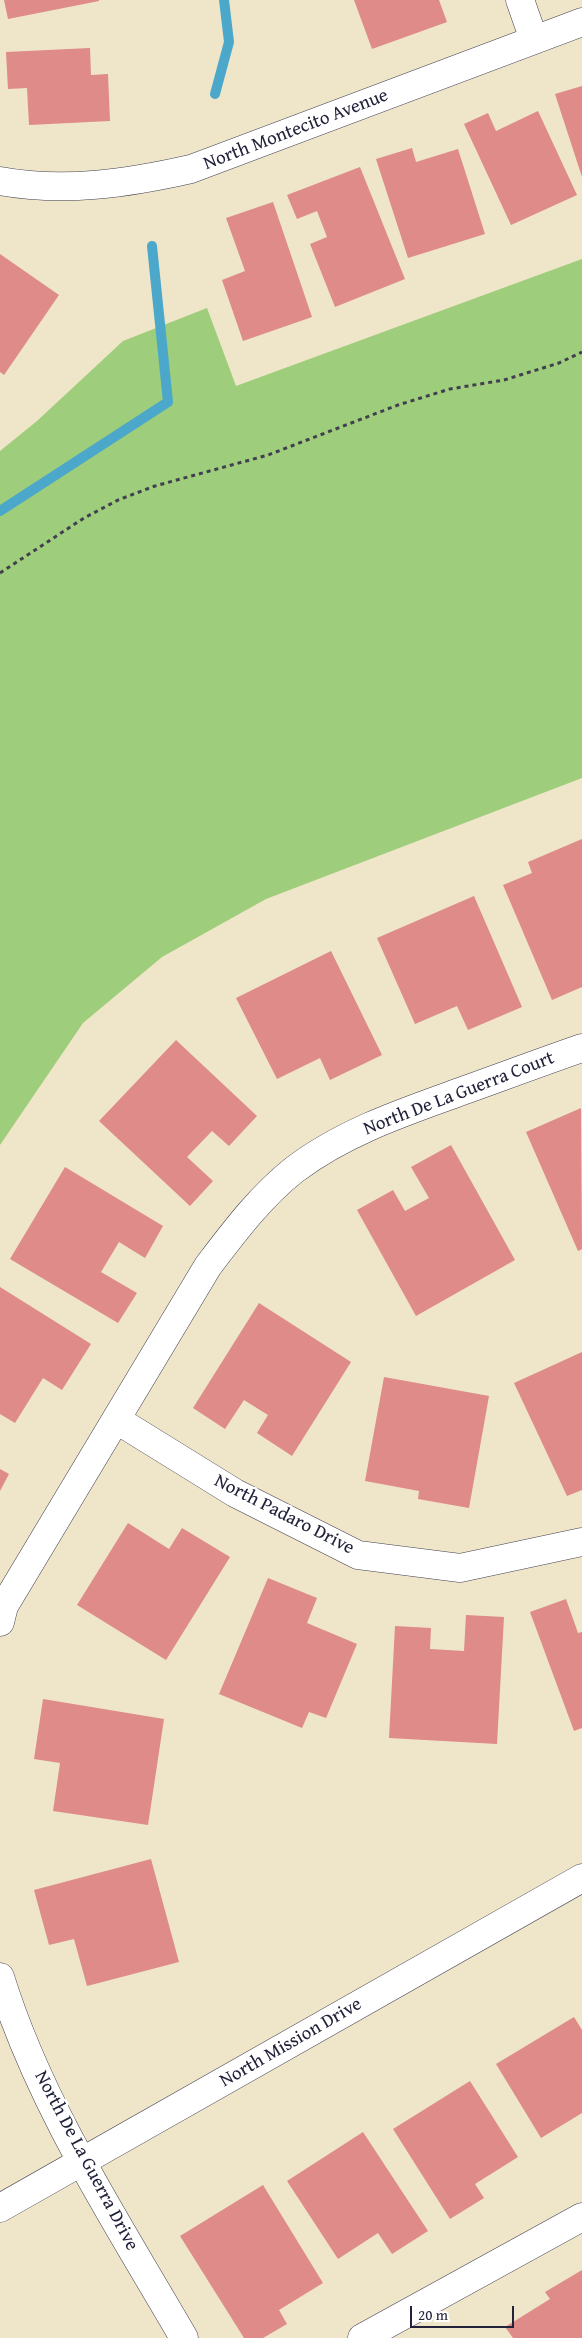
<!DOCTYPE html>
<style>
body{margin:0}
#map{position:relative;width:582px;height:2338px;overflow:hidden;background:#efe5c8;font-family:"Gentium Book Plus",serif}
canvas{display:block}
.scale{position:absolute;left:410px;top:2306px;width:104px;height:22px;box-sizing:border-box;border:2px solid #22223b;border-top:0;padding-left:6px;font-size:15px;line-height:18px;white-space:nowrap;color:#22223b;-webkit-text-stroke:4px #fff;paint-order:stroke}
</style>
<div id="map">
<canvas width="582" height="2338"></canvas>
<div class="scale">20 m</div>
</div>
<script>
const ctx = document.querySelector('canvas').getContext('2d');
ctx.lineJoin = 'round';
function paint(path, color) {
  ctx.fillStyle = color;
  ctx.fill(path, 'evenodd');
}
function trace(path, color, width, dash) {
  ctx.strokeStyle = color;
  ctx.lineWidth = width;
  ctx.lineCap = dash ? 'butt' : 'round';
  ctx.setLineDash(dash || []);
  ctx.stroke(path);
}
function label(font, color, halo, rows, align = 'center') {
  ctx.font = font + ' "Gentium Book Plus",serif';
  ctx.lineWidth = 5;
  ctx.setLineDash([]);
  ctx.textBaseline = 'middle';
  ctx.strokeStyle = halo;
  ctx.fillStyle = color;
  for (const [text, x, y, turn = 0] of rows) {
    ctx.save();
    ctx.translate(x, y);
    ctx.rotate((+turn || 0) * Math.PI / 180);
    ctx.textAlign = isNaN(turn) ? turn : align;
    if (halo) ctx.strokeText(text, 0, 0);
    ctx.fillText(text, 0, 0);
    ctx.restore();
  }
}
const green = new Path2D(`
 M582 259V778L266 899 162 957 83 1023 0 1145V451L37 421 123 341 207 308 236 386Z`);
const stream = new Path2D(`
 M215 94 229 42 224 0
 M0 511 168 402 152 246`);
const building = new Path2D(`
 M4 0H99V1L8 19Z
 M354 0H439L447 22 372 49Z
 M90 48 91 75 108 74 110 121 29 125 27 88 8 89 6 52Z
 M582 86V177L555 94Z
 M538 111 577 195 511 225 464 124 488 113 496 131Z
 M412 148 416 162 458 149 485 234 408 258 376 159Z
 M360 167 405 279 335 307 310 244 327 237 317 211 297 219 287 195Z
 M273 202 312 317 243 341 222 280 245 271 226 218Z
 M0 254 59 295 4 375 0 372Z
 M582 839V987L552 1000 503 885 532 873 528 862Z
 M474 896 522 1007 468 1030 457 1006 415 1024 377 938Z
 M331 951 382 1055 330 1080 320 1058 277 1079 236 998Z
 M176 1040 257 1116 229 1146 212 1131 187 1157 213 1181 190 1206 99 1121Z
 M581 1108 582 1249 578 1251 526 1132Z
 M451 1145 515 1260 416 1316 357 1210 393 1190 405 1211 429 1198 411 1167Z
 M65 1167 163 1226 145 1258 119 1242 101 1272 137 1293 118 1323 10 1259Z
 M0 1287 91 1344 62 1390 43 1378 15 1423 0 1414Z
 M259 1303 351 1362 292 1456 257 1433 268 1415 244 1400 225 1429 193 1408Z
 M582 1352V1490L567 1496 514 1383Z
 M384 1377 489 1396 469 1508 418 1499 419 1491 365 1481Z
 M0 1469 9 1474 0 1491Z
 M128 1523 169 1549 182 1528 230 1557 166 1660 77 1605Z
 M268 1578 317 1598 307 1623 357 1644 326 1718 309 1712 302 1728 219 1694Z
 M566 1599 578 1633 582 1632V1728L574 1731 530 1612Z
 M466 1615 504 1617 497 1744 389 1738 395 1626 431 1628 430 1649 464 1651Z
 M43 1699 164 1719 148 1825 53 1811 60 1763 34 1759Z
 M151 1859 179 1962 87 1986 74 1939 49 1945 34 1890Z
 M574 2017 582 2030V2113L541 2138 496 2064Z
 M470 2081 518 2157 475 2184 484 2198 450 2219 393 2129Z
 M363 2132 428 2231 392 2254 378 2233 338 2259 287 2181Z
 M263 2185 323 2283 279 2310 287 2324 263 2338H244L180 2236Z
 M582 2270V2338H513L505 2327 550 2299 545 2292Z`);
const path = new Path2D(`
 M0 573 84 518 118 500 155 486 268 455 398 405 450 389 504 380 559 363 582 352`);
const street = new Path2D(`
 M520 0 534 40
 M0 181C64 193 129 183 191 169L582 22
 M117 1420 235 1493 358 1555 460 1568 582 1542
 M0 1622 4 1606 208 1266C234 1232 260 1197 294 1170 341 1134 398 1114 454 1094 496 1079 539 1063 582 1048
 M0 1977C40 2106 117 2222 184 2338
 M362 2338 582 2217`);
const secondary = new Path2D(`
 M0 2208 582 1878`);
const streetNames = [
 ["North Montecito Avenue",296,130,-21],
 ["North De La Guerra Court",459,1094,-21],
 ["North Padaro Drive",284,1515,27],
 ["North Mission Drive",291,2043,-30],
 ["North De La Guerra Drive",86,2161,62]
];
paint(green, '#9ecd7b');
trace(stream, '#4ca8ca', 10);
paint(building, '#de8b89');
trace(street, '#413f50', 29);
trace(secondary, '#413f50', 29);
trace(path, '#413f50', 3, [4, 4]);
trace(street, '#fff', 28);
trace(secondary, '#fff', 28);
label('19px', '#22223b', '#fff', streetNames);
</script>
